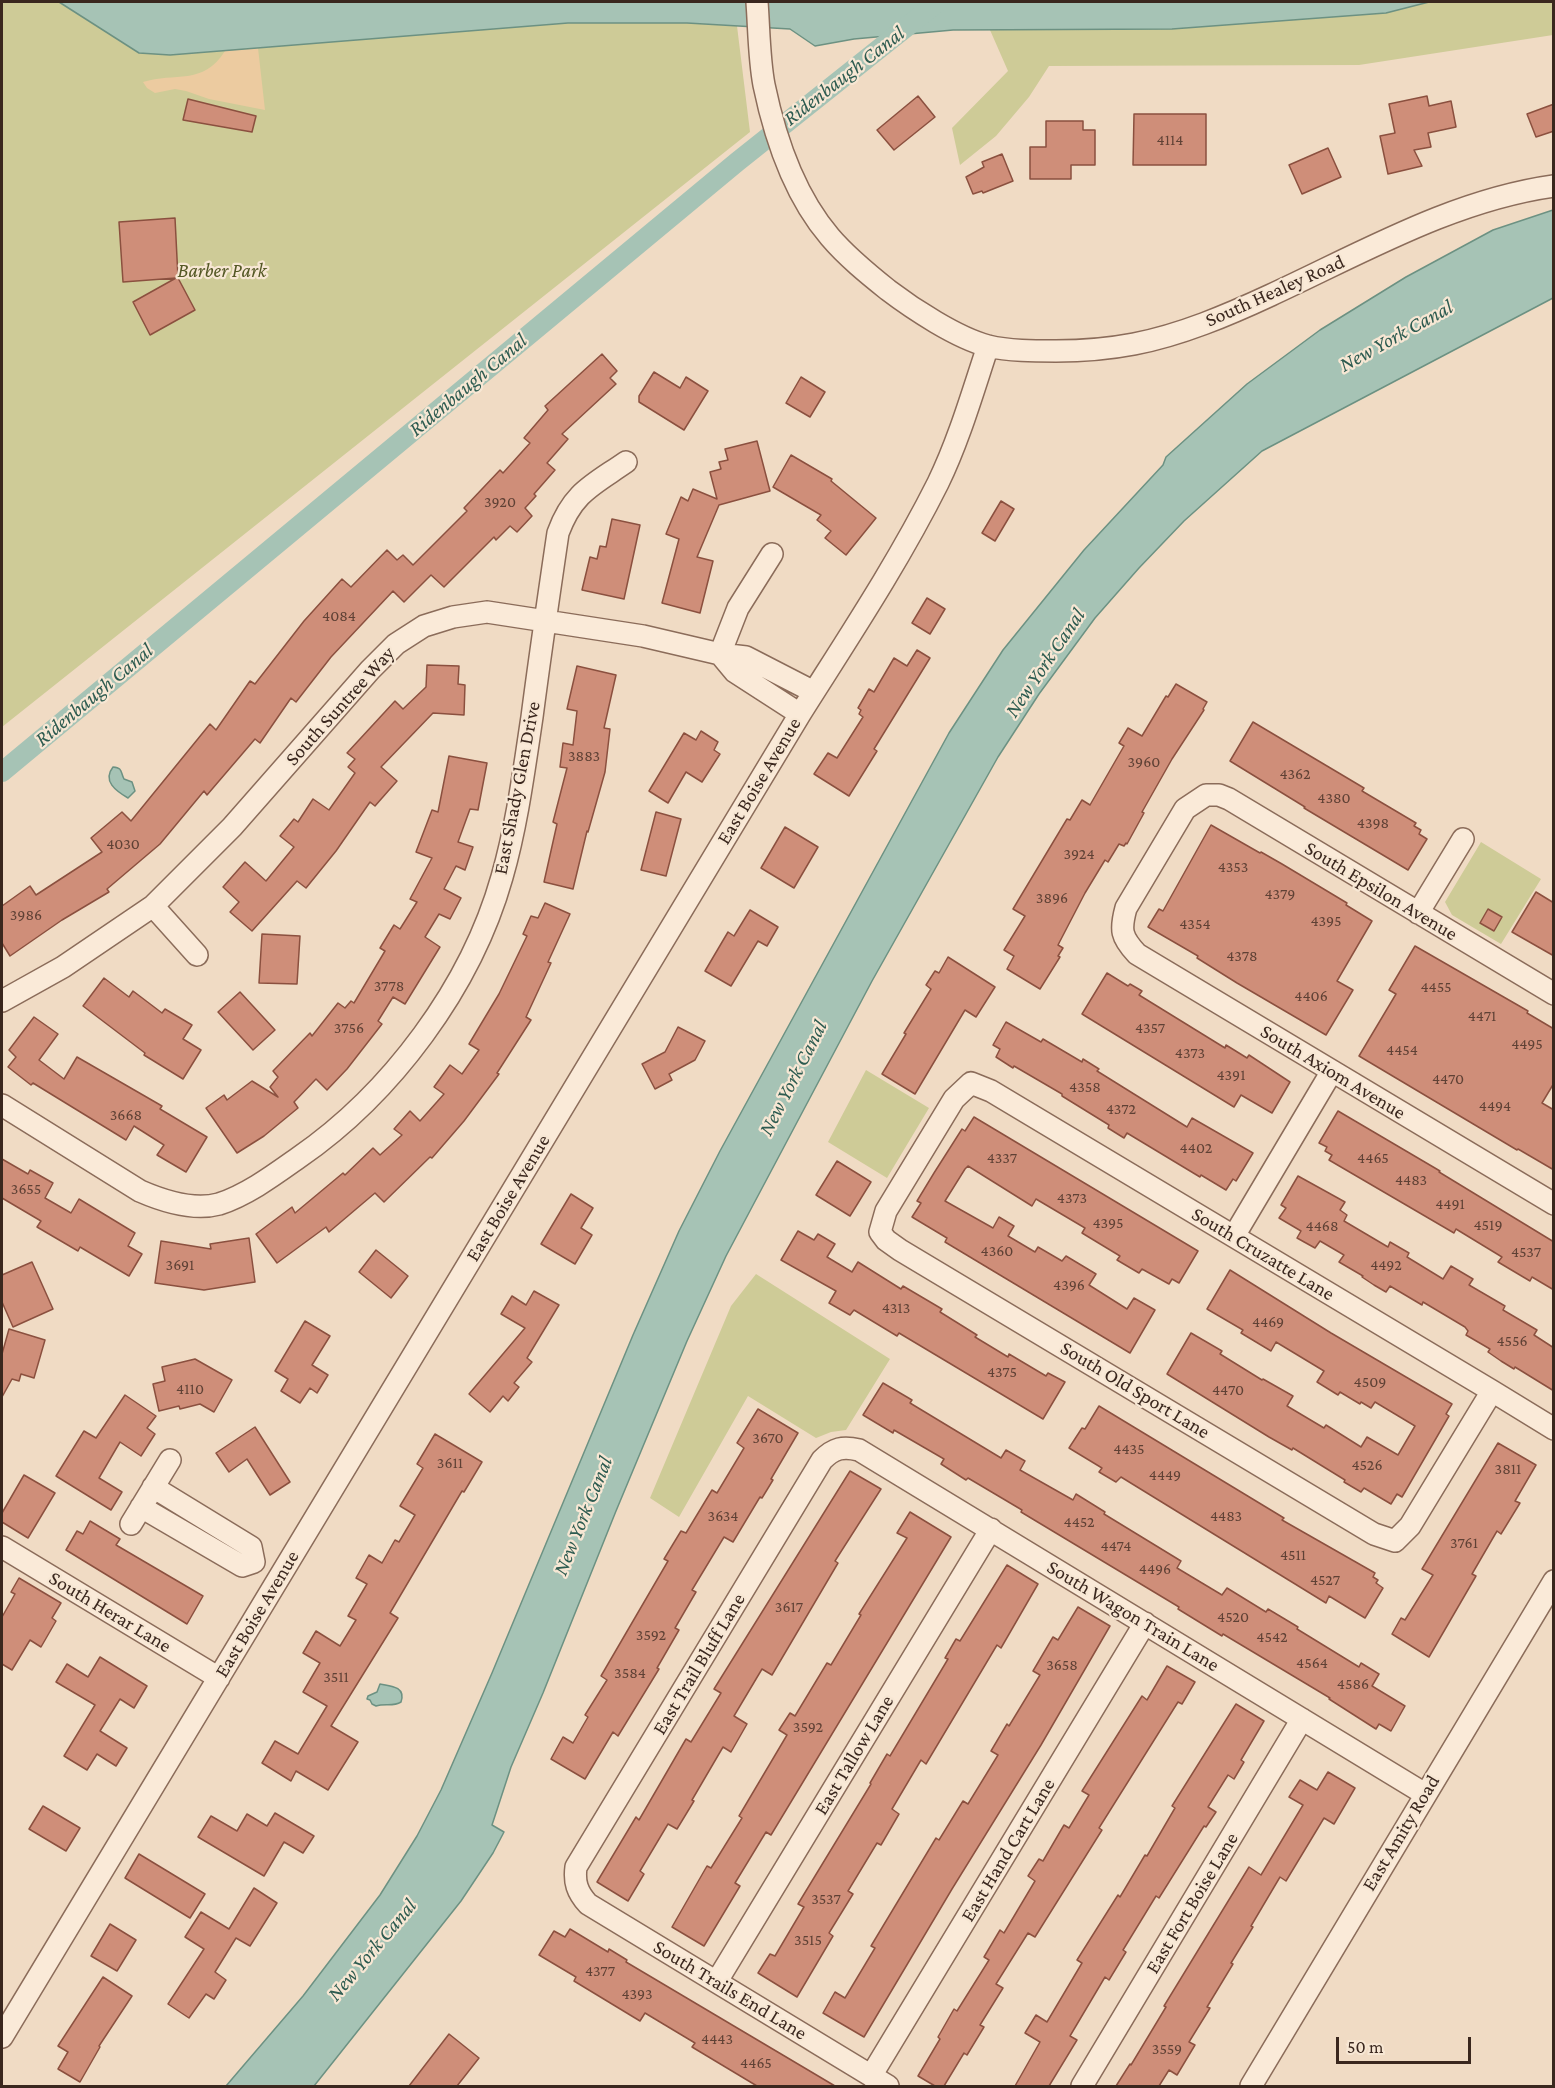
<!DOCTYPE html>
<style>
body{margin:0}
#map{position:relative;width:1555px;height:2088px;overflow:hidden;background:#f0dbc4;font-family:"Crimson Pro",serif}
canvas{display:block}
.frame{position:absolute;inset:0;border:3px solid #3a271e;pointer-events:none}
.scale{position:absolute;left:1336px;top:2037px;width:135px;height:27px;box-sizing:border-box;border:3px solid #3a271e;border-top:0;padding-left:8px;font-size:18px;line-height:21px;white-space:nowrap;color:#3a271e;-webkit-text-stroke:4px #f7e7d4;paint-order:stroke}
</style>
<div id="map">
<canvas width="1555" height="2088"></canvas>
<div class="frame"></div>
<div class="scale">50 m</div>
</div>
<script>
const ctx = document.querySelector('canvas').getContext('2d');
ctx.lineJoin = 'round';
function paint(path, color) {
  ctx.fillStyle = color;
  ctx.fill(path, 'evenodd');
}
function trace(path, color, width, dash) {
  ctx.strokeStyle = color;
  ctx.lineWidth = width;
  ctx.lineCap = dash ? 'butt' : 'round';
  ctx.setLineDash(dash || []);
  ctx.stroke(path);
}
function label(font, color, halo, rows, align = 'center') {
  ctx.font = font + ' "Crimson Pro",serif';
  ctx.lineWidth = 4.5;
  ctx.setLineDash([]);
  ctx.textBaseline = 'middle';
  ctx.strokeStyle = halo;
  ctx.fillStyle = color;
  for (const [text, x, y, turn = 0] of rows) {
    ctx.save();
    ctx.translate(x, y);
    ctx.rotate((+turn || 0) * Math.PI / 180);
    ctx.textAlign = isNaN(turn) ? turn : align;
    if (halo) ctx.strokeText(text, 0, 0);
    ctx.fillText(text, 0, 0);
    ctx.restore();
  }
}
const green = new Path2D(`
 M2 2H59L139 53 170 55 568 23H687L737 26 750 132 2 727Z
 M1429 2H1553V35L1359 65 1049 66 1029 97 996 136 960 165 952 128 1008 71 990 30 1172 29 1386 13Z
 M1481 842 1541 879 1501 944 1452 915 1445 902Z
 M866 1070 929 1108 887 1178 828 1142Z
 M756 1274 890 1359 846 1430 831 1432 816 1438 748 1396 679 1517 650 1498 731 1306Z`);
const sand = new Path2D(`
 M258 48 265 110 209 99 186 91 175 89 155 93 147 88 143 82C175 72 203 86 225 51Z`);
const water = new Path2D(`
 M59 2H1429L1386 13 1172 29 953 30 854 39 815 46 790 29 687 23H568L170 55 139 53Z
 M1553 210V298L1262 451 1184 521 1139 568 1095 618 1039 694 998 757 872 981 726 1256 687 1341 616 1511 543 1693 511 1767 492 1825 504 1832 493 1853 461 1901 314 2086H226L303 1996 380 1895 417 1836 441 1790 492 1673 633 1335 679 1231 720 1151 949 733 1003 650 1084 550 1163 465 1166 457 1247 384 1320 330 1406 277 1493 230Z
 M113 767C123 768 120 771 124 779L132 782 135 791 128 798C116 791 102 781 113 767Z
 M380 1684C392 1686 406 1687 401 1702 393 1707 385 1703 376 1706L372 1704 370 1700 367 1699 368 1696 377 1692Z`);
const canal = new Path2D(`
 M2 772 737 162 938 2`);
const building = new Path2D(`
 M918 96 935 117 894 150 877 130Z
 M1427 96 1429 106 1451 101 1456 127 1428 133 1431 147 1414 150 1422 166 1388 174 1380 136 1395 133 1389 104Z
 M188 99 256 116 252 132 183 120Z
 M1554 104V131L1536 137 1527 114Z
 M1134 114H1206V165H1133Z
 M1046 121H1083V130H1095V165H1071V179H1030V147H1046Z
 M1328 148 1341 177 1302 194 1289 165Z
 M1002 154 1013 181 983 193 982 191 973 194 966 177 984 167 982 162Z
 M175 218 178 278 195 310 150 335 133 302 176 278 123 282 119 222Z
 M602 354 617 371 610 378 616 384 562 434 568 439 547 463 555 470 534 494 536 496 525 508 532 516 517 532 510 526 496 540 494 537 444 587 431 575 404 602 393 591 331 657 296 702 291 698 260 743 255 739 207 795 204 791 160 844 107 889 109 892 62 920 10 956 2 943V906L30 886 36 895 102 852 91 838 122 812 131 821 210 724 216 730 250 681 255 684 304 621 342 579 351 587 387 550 397 560 403 555 413 565 467 511 464 508 500 470 503 473 530 443 524 438 548 410 545 406Z
 M654 372 680 388 686 377 708 391 684 430 639 402V396Z
 M801 377 825 392 810 417 786 403Z
 M757 441 770 491 719 505 697 557 713 561 700 613 662 603 679 539 666 534 681 497 688 501 693 489 717 499 710 472 721 469 719 462 728 460 725 449Z
 M791 455 832 479 831 481 876 518 846 555 825 538 831 531 817 520 821 515 773 487Z
 M1001 501 1014 509 995 541 982 533Z
 M612 519 640 525 624 599 582 590 590 557 597 559 600 546 606 547Z
 M927 598 945 609 930 634 912 623Z
 M917 650 930 658 874 749 877 751 849 796 814 774 828 753 837 758 863 717 859 714 861 710 858 708 869 689 874 692 894 658 907 666Z
 M427 665 459 666 458 684 465 685 464 715 433 713 381 767 397 781 375 806 370 802 336 851 306 888 297 881 252 931 230 912 239 902 223 887 245 862 266 881 294 847 280 836 294 819 298 822 313 799 329 810 355 773 348 767 355 759 347 753 395 701 403 709 426 687Z
 M577 666 616 675 604 728 610 729 605 772 588 832 587 831 573 889 544 882 557 824 553 822 567 768 560 767 563 743 573 745 577 711 567 709Z
 M1176 684 1207 702 1203 709 1204 710 1172 759 1142 812 1144 813 1127 844 1126 843 1124 846 1119 844 1108 862 1105 860 1085 893 1058 945 1063 948 1058 956 1060 957 1040 989 1007 969 1014 956 1004 950 1025 916 1013 909 1067 819 1070 820 1082 800 1090 805 1124 746 1119 743 1128 728 1142 736 1166 696 1168 697Z
 M1253 722 1364 788 1362 791 1416 823 1414 826 1421 830 1419 834 1427 839 1408 870 1304 808 1305 807 1230 761Z
 M701 731 718 742 714 750 720 754 702 782 686 772 668 803 649 791 684 733 696 740Z
 M449 756 487 763 478 810 470 809 458 842 473 847 465 870 456 866 444 889 461 898 450 919 439 914 425 937 440 947 405 1004 393 997 378 1021 382 1024 347 1069 327 1090 316 1079 294 1102 298 1108 264 1136 237 1153 206 1108 224 1095 227 1100 252 1081 278 1097 270 1087 278 1077 273 1071 310 1033 312 1036 338 1003 345 1008 351 1001 354 1003 385 951 380 948 394 925 400 929 417 902 410 899 432 858 416 852 432 810 438 812Z
 M656 812 681 819 666 876 641 870Z
 M1211 825 1260 853 1261 852 1282 864 1347 903 1346 905 1372 921 1337 981 1353 990 1326 1035 1237 983 1197 958 1198 956 1148 927 1159 909 1163 911Z
 M785 827 818 847 794 888 761 868Z
 M1536 892 1554 903V956L1512 932Z
 M545 903 570 914 548 962 551 963 526 1017 531 1020 497 1073 499 1074 464 1121 432 1158 430 1157 384 1202 375 1193 329 1232 326 1227 277 1263 256 1234 292 1207 295 1213 343 1173 345 1175 373 1148 380 1155 402 1135 394 1129 410 1111 420 1121 444 1094 434 1087 450 1065 462 1074 479 1050 469 1044 499 994 527 936 523 934 531 916 538 918Z
 M1488 909 1502 917 1494 931 1480 923Z
 M750 910 778 927 767 946 758 941 731 986 705 971 728 932 734 936Z
 M262 934 300 936 297 984 259 983Z
 M1415 946 1528 1011 1527 1013 1554 1029V1083L1542 1103 1554 1110V1170L1518 1149 1517 1150 1359 1056 1396 994 1389 990Z
 M948 957 995 987 976 1017 965 1010 915 1094 882 1074 906 1034 904 1033 931 989 926 985 935 971 939 973Z
 M1107 973 1128 986 1130 984 1142 991 1139 995 1225 1048 1226 1045 1247 1058 1249 1055 1290 1082 1272 1113 1241 1095 1234 1107 1082 1014Z
 M104 978 129 997 133 991 162 1013 165 1009 192 1025 183 1039 201 1050 183 1079 144 1055 145 1053 83 1006Z
 M240 992 275 1030 253 1050 218 1012Z
 M34 1017 58 1034 39 1060 64 1079 77 1057 162 1106 160 1109 207 1137 186 1172 157 1155 164 1145 134 1126 126 1140 33 1083 31 1085 8 1067 16 1057 9 1050Z
 M1006 1022 1041 1042 1043 1039 1082 1062 1083 1059 1099 1069 1097 1071 1187 1127 1192 1118 1253 1153 1236 1181 1233 1179 1226 1190 1201 1175 1200 1177 1127 1133 1124 1138 1108 1128 1109 1125 1062 1096V1094L1014 1066 1013 1068 996 1057 1000 1049 993 1045Z
 M678 1027 705 1041 695 1060 669 1074 672 1080 655 1089 642 1064 665 1052Z
 M1338 1111 1440 1171 1439 1172 1554 1242V1290L1532 1277 1530 1281 1498 1262 1502 1257 1456 1229 1454 1233 1329 1160 1332 1155 1325 1151 1327 1147 1319 1143Z
 M974 1117 1198 1251 1179 1283 1172 1279 1169 1284 1142 1269 1139 1273 1117 1260 1120 1256 1082 1233 1085 1228 1036 1199 1032 1206 968 1166 965 1169 945 1201 993 1228 999 1217 1014 1226 1008 1236 1035 1252 1038 1247 1062 1261 1066 1256 1096 1274 1089 1285 1127 1309 1134 1298 1155 1310 1130 1353 945 1242 947 1238 912 1217 921 1203 917 1201 934 1173 962 1129 965 1131Z
 M2 1159 28 1174 30 1170 53 1183 45 1198 71 1213 79 1199 135 1233 128 1246 142 1254 129 1276 80 1247 78 1251 37 1227 41 1221 2 1198Z
 M837 1161 871 1182 850 1216 816 1195Z
 M1298 1176 1345 1202 1340 1210 1347 1215 1344 1221 1388 1247 1390 1242 1409 1253 1407 1257 1443 1279 1451 1266 1473 1279 1469 1285 1505 1306 1503 1310 1537 1330 1534 1335 1554 1348V1391L1515 1367 1514 1369 1501 1361 1488 1352 1490 1349 1466 1335 1468 1331 1465 1327 1423 1302 1422 1305 1390 1286 1386 1292 1374 1285 1362 1277 1363 1276 1339 1262 1344 1255 1320 1241 1315 1248 1297 1238 1301 1231 1279 1218 1286 1208 1281 1205Z
 M571 1194 593 1208 581 1228 592 1235 575 1264 541 1244Z
 M798 1231 814 1240 818 1234 835 1244 827 1257 852 1272 858 1262 901 1289 903 1286 942 1309 940 1312 977 1335 975 1337 1008 1357 1009 1354 1046 1376 1048 1373 1065 1382 1043 1419 899 1333 897 1336 854 1310 850 1315 829 1303 836 1291 781 1260Z
 M249 1238 255 1282 204 1290 155 1283 161 1241 211 1249 210 1244Z
 M376 1250 408 1276 391 1298 359 1272Z
 M32 1262 53 1309 13 1327 2 1302V1275Z
 M1230 1270 1331 1333 1452 1404 1446 1414 1449 1416 1402 1497 1397 1494 1391 1504 1364 1488 1361 1492 1344 1482 1345 1480 1293 1448 1292 1450 1269 1437 1167 1374 1191 1333 1222 1351 1220 1354 1262 1380 1263 1379 1293 1396 1287 1406 1324 1428 1326 1425 1361 1447 1367 1437 1398 1455 1415 1426 1375 1402 1371 1408 1361 1402 1360 1404 1340 1392 1338 1395 1317 1382 1324 1371 1276 1342 1271 1351 1241 1333 1243 1330 1207 1309Z
 M534 1291 559 1305 527 1358 532 1362 514 1383 519 1387 508 1401 503 1396 490 1412 469 1394 525 1328 501 1314 512 1296 526 1305Z
 M305 1321 330 1336 312 1365 328 1375 317 1393 310 1388 300 1403 281 1391 288 1379 275 1371Z
 M9 1329 45 1340 34 1378 21 1374 19 1381 12 1379 2 1397V1354Z
 M195 1359 232 1380 214 1412 200 1404 180 1409 179 1406 159 1411 153 1384 165 1381 162 1367Z
 M883 1383 912 1400 910 1403 1001 1458 1006 1450 1025 1461 1020 1470 1073 1500 1076 1494 1105 1512 1104 1514 1181 1561 1177 1568 1222 1595 1227 1588 1266 1612 1268 1609 1298 1627 1297 1629 1359 1667 1361 1663 1379 1674 1372 1686 1405 1706 1391 1731 1379 1724 1376 1729 1329 1699 1330 1698 1223 1634 1222 1636 1178 1609 1179 1607 1021 1512 1022 1510 968 1478 966 1480 941 1464 944 1459 894 1430 893 1433 863 1415Z
 M125 1395 156 1416 147 1428 155 1434 141 1456 120 1442 99 1478 122 1492 111 1510 56 1476 84 1431 96 1438Z
 M1099 1406 1284 1518 1282 1520 1375 1573 1373 1577 1378 1580 1376 1583 1383 1588 1365 1618 1329 1596 1326 1603 1121 1477 1116 1482 1099 1472 1102 1468 1069 1448 1082 1428 1085 1429Z
 M758 1409 798 1433 771 1479 773 1480 762 1498 760 1497 733 1542 724 1537 692 1590 696 1592 675 1628 679 1630 657 1668 659 1669 618 1736 613 1732 585 1779 551 1759 563 1737 573 1743 588 1717 585 1715 607 1680 601 1676 668 1561 664 1559 681 1531 686 1533 712 1490 717 1493 744 1448 737 1443Z
 M255 1427 290 1482 270 1495 247 1459 229 1472 216 1453Z
 M435 1434 482 1462 464 1492 462 1491 390 1613 398 1618 331 1726 358 1742 328 1790 296 1771 291 1781 262 1763 275 1741 298 1754 327 1706 303 1692 320 1663 303 1653 316 1631 340 1646 356 1620 348 1616 367 1584 356 1578 369 1555 382 1563 395 1540 399 1542 415 1515 400 1506 423 1468 417 1464Z
 M1498 1443 1536 1465 1515 1501 1520 1503 1501 1534 1497 1531 1472 1574 1476 1576 1429 1657 1392 1634 1401 1618 1405 1620 1433 1575 1422 1569Z
 M850 1471 881 1489 835 1561 838 1563 772 1675 762 1669 734 1716 747 1724 731 1752 723 1747 692 1800 694 1801 677 1829 668 1824 640 1871 644 1874 628 1901 597 1882 636 1817 639 1820 686 1739 691 1742 721 1693 714 1689Z
 M24 1475 55 1493 28 1538 2 1522V1513Z
 M910 1512 951 1537 771 1835 766 1832 735 1883 740 1886 704 1946 672 1927 707 1866 711 1868 742 1818 739 1816 787 1735 779 1730 790 1713 795 1716 827 1663 831 1665 861 1615 859 1614 907 1538 897 1533Z
 M90 1521 120 1539 116 1545 203 1596 187 1624 66 1550 77 1531 83 1534Z
 M1007 1565 1038 1584 1001 1648 997 1645 926 1764 921 1760 892 1809 899 1814 881 1845 877 1843 848 1891 853 1894 829 1933 833 1936 797 1997 758 1973 770 1954 775 1956 804 1907 798 1904 871 1784 870 1783 887 1754 890 1756 948 1659 945 1658 956 1639 960 1641Z
 M19 1578 61 1603 52 1618 56 1621 41 1647 30 1640 12 1670 2 1664V1617L15 1594 11 1592Z
 M1078 1607 1110 1626 1041 1745 952 1889 864 2037 823 2013 835 1992 845 1998 875 1948 871 1946 936 1838 939 1840 963 1801 968 1804 998 1755 991 1751 1007 1724 1009 1726 1040 1675 1033 1671 1053 1637 1058 1640Z
 M100 1657 147 1686 134 1708 120 1699 100 1731 127 1748 116 1766 97 1754 87 1770 64 1756 95 1705 56 1682 67 1664 88 1677Z
 M1167 1666 1195 1682 1182 1704 1178 1702 1099 1828 1102 1830 1035 1937 1028 1933 996 1984 1003 1988 980 2025 984 2027 967 2055 964 2053 944 2086H935L918 2076 940 2039 938 2037 954 2009 957 2011 989 1960 984 1957 1000 1930 1004 1933 1035 1881 1028 1876 1039 1859 1043 1861 1064 1825 1069 1828 1089 1795 1082 1791 1142 1696 1147 1700Z
 M1236 1704 1264 1721 1241 1760 1244 1762 1234 1779 1228 1775 1208 1807 1216 1812 1206 1827 1204 1826 1159 1898 1156 1896 1123 1950 1126 1952 1109 1980 1105 1977 1070 2036 1077 2040 1049 2086H1015L1040 2042 1025 2033 1036 2015 1047 2022 1082 1963 1077 1960 1118 1895 1120 1897 1145 1855 1147 1856 1175 1808 1172 1806Z
 M1328 1772 1355 1788 1334 1824 1324 1818 1286 1881 1280 1877 1251 1926 1253 1927 1231 1963 1233 1964 1207 2007 1210 2008 1189 2042 1195 2045 1177 2075 1169 2070 1159 2086H1116L1130 2064 1131 2065 1166 2007 1164 2006 1249 1867 1261 1875 1303 1805 1289 1797 1300 1780 1317 1790Z
 M43 1806 80 1828 66 1851 29 1829Z
 M275 1813 314 1836 303 1853 284 1842 264 1876 198 1837 211 1816 237 1831 247 1814 267 1826Z
 M139 1854 205 1894 190 1918 125 1878Z
 M254 1888 277 1903 250 1946 236 1938 215 1972 226 1980 214 1999 206 1994 189 2018 168 2004 204 1949 185 1937 201 1912 229 1929Z
 M110 1924 136 1940 117 1971 91 1956Z
 M570 1929 608 1952 609 1949 627 1960 626 1962 835 2086H757L692 2047 695 2043 645 2013 640 2021 574 1981 576 1977 539 1955 554 1931 565 1937Z
 M103 1977 132 1996 99 2046 100 2047 80 2082 58 2069 68 2052 58 2046Z
 M449 2034 479 2058 457 2086H409Z`);
const minor = new Path2D(`
 M757 2C759 28 759 59 764 85 775 138 794 195 830 237 847 257 868 274 888 290 913 309 957 338 988 346 1009 351 1034 351 1056 351 1082 351 1108 349 1134 344 1181 335 1228 315 1271 295 1362 253 1453 200 1554 186
 M800 714 735 672 720 654 746 657 814 692
 M153 906 197 955
 M1418 913 1463 839
 M1554 994 1229 799 1219 795H1206L1185 809 1126 908C1120 930 1121 937 1137 954L1554 1204
 M2 1001 63 967 153 906 232 827 370 670 396 644 424 626 453 617 487 612 643 636 720 654 738 608 772 554
 M2 1105 140 1191C163 1201 193 1211 219 1204 247 1195 274 1175 298 1158 391 1094 471 987 502 877 517 825 524 770 532 717 540 655 549 594 558 533 573 492 593 485 626 462
 M1234 1236 1332 1071
 M1492 1391 1410 1526 1395 1541 1374 1534 900 1250 886 1240 880 1232 886 1211 954 1099 971 1083 991 1091 1492 1391 1554 1429
 M141 1507 242 1566 254 1562 251 1547 153 1487
 M131 1524 170 1460
 M2 1547 219 1678
 M717 1981 991 1529
 M2 2037 800 714C848 638 898 563 938 483 959 440 973 391 988 346
 M871 2076 1145 1623
 M888 2086 588 1904C577 1892 574 1882 576 1867L822 1460C834 1448 843 1446 859 1450L1425 1794
 M1082 2086 1302 1719
 M1251 2086 1554 1581`);
const numberNames = [
 ["4114",1170,140],
 ["3920",500,502],
 ["4084",339,616],
 ["3883",584,756],
 ["3960",1144,762],
 ["4362",1295,774],
 ["4380",1334,798],
 ["4398",1373,823],
 ["4030",123,844],
 ["3924",1079,854],
 ["4353",1233,867],
 ["4379",1280,894],
 ["3896",1052,898],
 ["3986",26,915],
 ["4395",1326,921],
 ["4354",1195,924],
 ["4378",1242,956],
 ["3778",389,986],
 ["4455",1436,987],
 ["4406",1311,996],
 ["4471",1482,1016],
 ["3756",349,1028],
 ["4357",1150,1028],
 ["4495",1527,1044],
 ["4454",1402,1050],
 ["4373",1190,1053],
 ["4391",1231,1075],
 ["4470",1448,1079],
 ["4358",1085,1087],
 ["4494",1495,1106],
 ["4372",1121,1109],
 ["3668",126,1115],
 ["4402",1196,1148],
 ["4337",1002,1158],
 ["4465",1373,1158],
 ["4483",1411,1180],
 ["3655",26,1189],
 ["4373",1072,1198],
 ["4491",1450,1204],
 ["4395",1108,1223],
 ["4519",1488,1225],
 ["4468",1322,1226],
 ["4360",997,1251],
 ["4537",1526,1252],
 ["3691",180,1265],
 ["4492",1386,1265],
 ["4396",1069,1285],
 ["4313",896,1308],
 ["4469",1268,1322],
 ["4556",1512,1341],
 ["4375",1002,1372],
 ["4509",1370,1382],
 ["4110",190,1389],
 ["4470",1228,1390],
 ["3670",768,1438],
 ["4435",1129,1449],
 ["3611",450,1463],
 ["4526",1367,1465],
 ["3811",1508,1469],
 ["4449",1165,1475],
 ["3634",723,1516],
 ["4483",1226,1516],
 ["4452",1079,1522],
 ["3761",1464,1543],
 ["4474",1116,1546],
 ["4511",1293,1555],
 ["4496",1155,1569],
 ["4527",1325,1580],
 ["3617",789,1607],
 ["4520",1233,1617],
 ["3592",651,1635],
 ["4542",1272,1637],
 ["4564",1312,1663],
 ["3658",1062,1665],
 ["3584",630,1673],
 ["3511",336,1677],
 ["4586",1353,1684],
 ["3592",808,1727],
 ["3537",826,1899],
 ["3515",808,1940],
 ["4377",600,1971],
 ["4393",637,1994],
 ["4443",717,2039],
 ["3559",1167,2049],
 ["4465",756,2063]
];
const parkNames = [
 ["Barber Park",222,271]
];
const streetNames = [
 ["South Healey Road",1275,291,-24],
 ["South Suntree Way",340,706,-48],
 ["East Boise Avenue",759,781,-59],
 ["East Shady Glen Drive",517,788,-79],
 ["South Epsilon Avenue",1381,891,31],
 ["South Axiom Avenue",1333,1072,31],
 ["East Boise Avenue",508,1198,-59],
 ["South Cruzatte Lane",1263,1254,31],
 ["South Old Sport Lane",1135,1390,31],
 ["South Herar Lane",110,1612,31],
 ["East Boise Avenue",257,1614,-59],
 ["South Wagon Train Lane",1133,1616,31],
 ["East Trail Bluff Lane",699,1664,-59],
 ["East Tallow Lane",854,1755,-59],
 ["East Amity Road",1401,1833,-59],
 ["East Hand Cart Lane",1008,1850,-59],
 ["East Fort Boise Lane",1192,1903,-59],
 ["South Trails End Lane",730,1990,31]
];
const waterNames = [
 ["Ridenbaugh Canal",844,76,-38],
 ["New York Canal",1396,336,-29],
 ["Ridenbaugh Canal",468,385,-40],
 ["New York Canal",1045,663,-56],
 ["Ridenbaugh Canal",94,695,-40],
 ["New York Canal",793,1078,-63],
 ["New York Canal",583,1516,-68],
 ["New York Canal",372,1950,-50]
];
paint(green, '#cecb97');
paint(sand, '#eccba0');
paint(water, '#a6c3b5');
trace(water, '#6c9182', 1.5);
trace(canal, '#a6c3b5', 20);
paint(building, '#cf8e79');
trace(building, '#8b503f', 1.5);
trace(minor, '#8b6c5a', 24);
trace(minor, '#faead8', 21);
label('16px', '#5f4135', null, numberNames);
label('italic 20px', '#535724', '#f7e7d4', parkNames);
label('20px', '#3a271e', '#f7e7d4', streetNames);
label('italic 21px', '#2d5b50', '#f7e7d4', waterNames);
</script>
